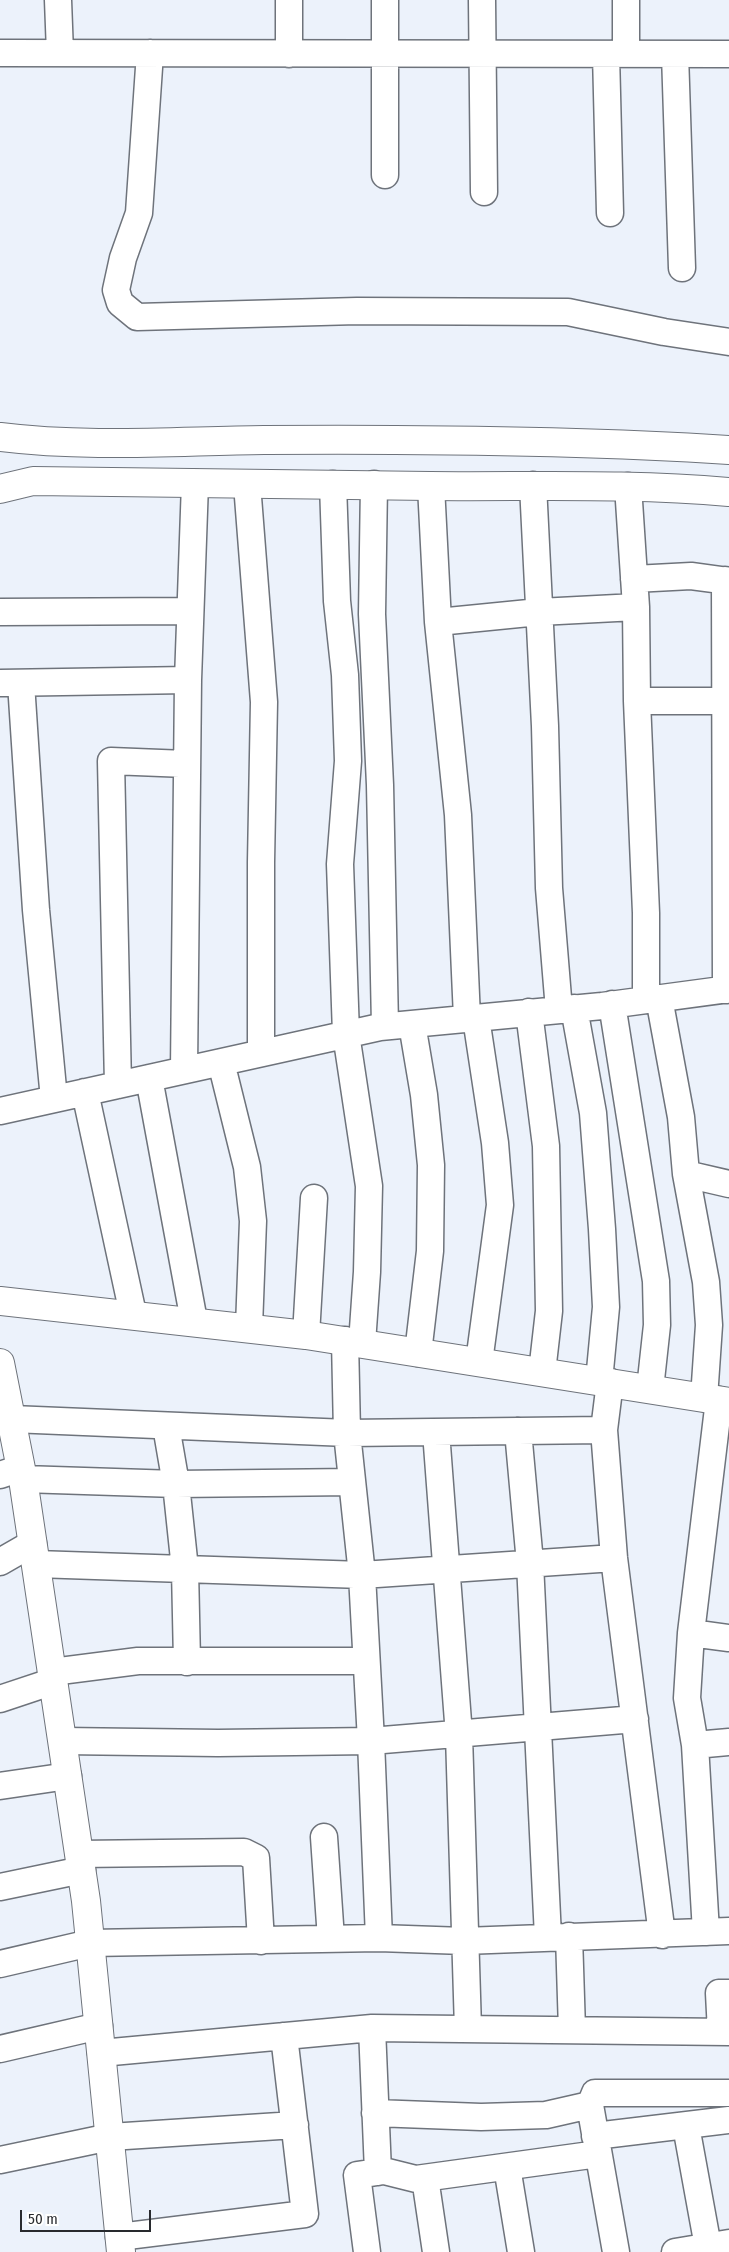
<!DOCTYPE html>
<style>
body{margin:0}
#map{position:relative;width:729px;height:2252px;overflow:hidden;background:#ecf2fb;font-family:"Fira Sans Condensed",sans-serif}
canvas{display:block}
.scale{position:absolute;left:20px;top:2210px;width:131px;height:22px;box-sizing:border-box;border:2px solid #282a2e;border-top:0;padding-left:6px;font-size:15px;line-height:18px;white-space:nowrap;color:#282a2e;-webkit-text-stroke:4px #fff;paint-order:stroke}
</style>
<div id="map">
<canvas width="729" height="2252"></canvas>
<div class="scale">50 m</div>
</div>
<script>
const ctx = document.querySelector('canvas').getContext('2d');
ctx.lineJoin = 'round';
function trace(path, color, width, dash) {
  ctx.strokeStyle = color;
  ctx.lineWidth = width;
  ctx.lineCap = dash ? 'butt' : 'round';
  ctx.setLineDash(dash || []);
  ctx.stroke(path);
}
const minor = new Path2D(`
 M58 0 60 53
 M289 0V54
 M385 0V175
 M482 0 484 192
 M0 53 729 54
 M150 53 139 213 123 258 116 290 120 303 137 317 357 311 568 312 664 332 729 342
 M606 54 610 213
 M626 54V0
 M675 54 682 268
 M249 484 248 497 264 702 261 862V1053
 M333 484 337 601 345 675 348 761 340 864 346 1034 369 1186 367 1272 362 1343
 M374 484 372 614 380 785 385 1026
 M533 485 545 726 549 888 559 1010
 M431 486 438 622 458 815 467 1018
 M628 486 636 607 637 701 646 913V1000
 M634 579 691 576 729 581
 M725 580 726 990
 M0 612 189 611
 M438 622 539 612 636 607
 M0 683 188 680
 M21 683 36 910 54 1099
 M637 701H729
 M659 998 681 1117 686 1174 706 1282 709 1325 704 1398
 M612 1004 656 1281 657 1325 650 1389
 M574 1008 593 1113 602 1229 606 1307 599 1381
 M529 1012 546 1146 549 1311 542 1372
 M476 1018 495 1143 500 1205 479 1362
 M412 1024 424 1095 431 1165 430 1251 418 1353
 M221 1062 247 1167 253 1221 249 1327
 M184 1070 188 680 195 483
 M149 1078 194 1321
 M118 1085 111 761 186 764
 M85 1092 133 1314
 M0 1111 380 1027 602 1006 729 989
 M686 1174 729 1184
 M306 1335 314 1198
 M345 1340 347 1433 362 1575 371 1741 379 1938
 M610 1382 604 1430 614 1558 662 1935
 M12 1419 347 1433 604 1430
 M166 1426 176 1484 185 1569 187 1662
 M518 1431 530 1563 548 1937
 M436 1432 459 1735 468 2029
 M0 1475 21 1468
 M23 1479 176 1484 352 1482
 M0 1562 33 1543
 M36 1564 362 1575 614 1558
 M691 1633 729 1638
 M52 1672 138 1661H366
 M0 1699 54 1681
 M63 1741 218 1743 371 1741 635 1719
 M695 1745 729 1742
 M0 1786 68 1776
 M324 1837 331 1939
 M79 1854 244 1852 256 1858 261 1941
 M0 1887 82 1870
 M706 1932 695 1745 687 1698 691 1633 719 1400
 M569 1936 572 2030
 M0 1964 90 1943 379 1938 464 1941 729 1931
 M372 2028 378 2172
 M721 2032 719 1993H729
 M0 2049 99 2026
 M101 2053 372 2028 729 2032
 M375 2113 481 2117 546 2115 590 2105
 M686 2126 709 2252
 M595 2136 729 2120
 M0 2160 110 2137 295 2125
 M507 2167 521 2252
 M425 2178 436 2252
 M119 2237 305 2214 284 2036
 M367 2252 357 2175 384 2171 416 2179 598 2154
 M616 2252 590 2105 595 2093H729
 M675 2252 729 2243`);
const major = new Path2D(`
 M0 437C87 448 176 441 264 440 419 439 575 440 729 450
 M0 489 33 481C165 483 298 484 430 486 530 487 629 483 729 492
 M0 1301 306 1335 729 1402
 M0 1363 23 1479 86 1901 121 2252`);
trace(minor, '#6e737b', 29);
trace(major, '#6e737b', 30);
trace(minor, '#fff', 26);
trace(major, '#fff', 28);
</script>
